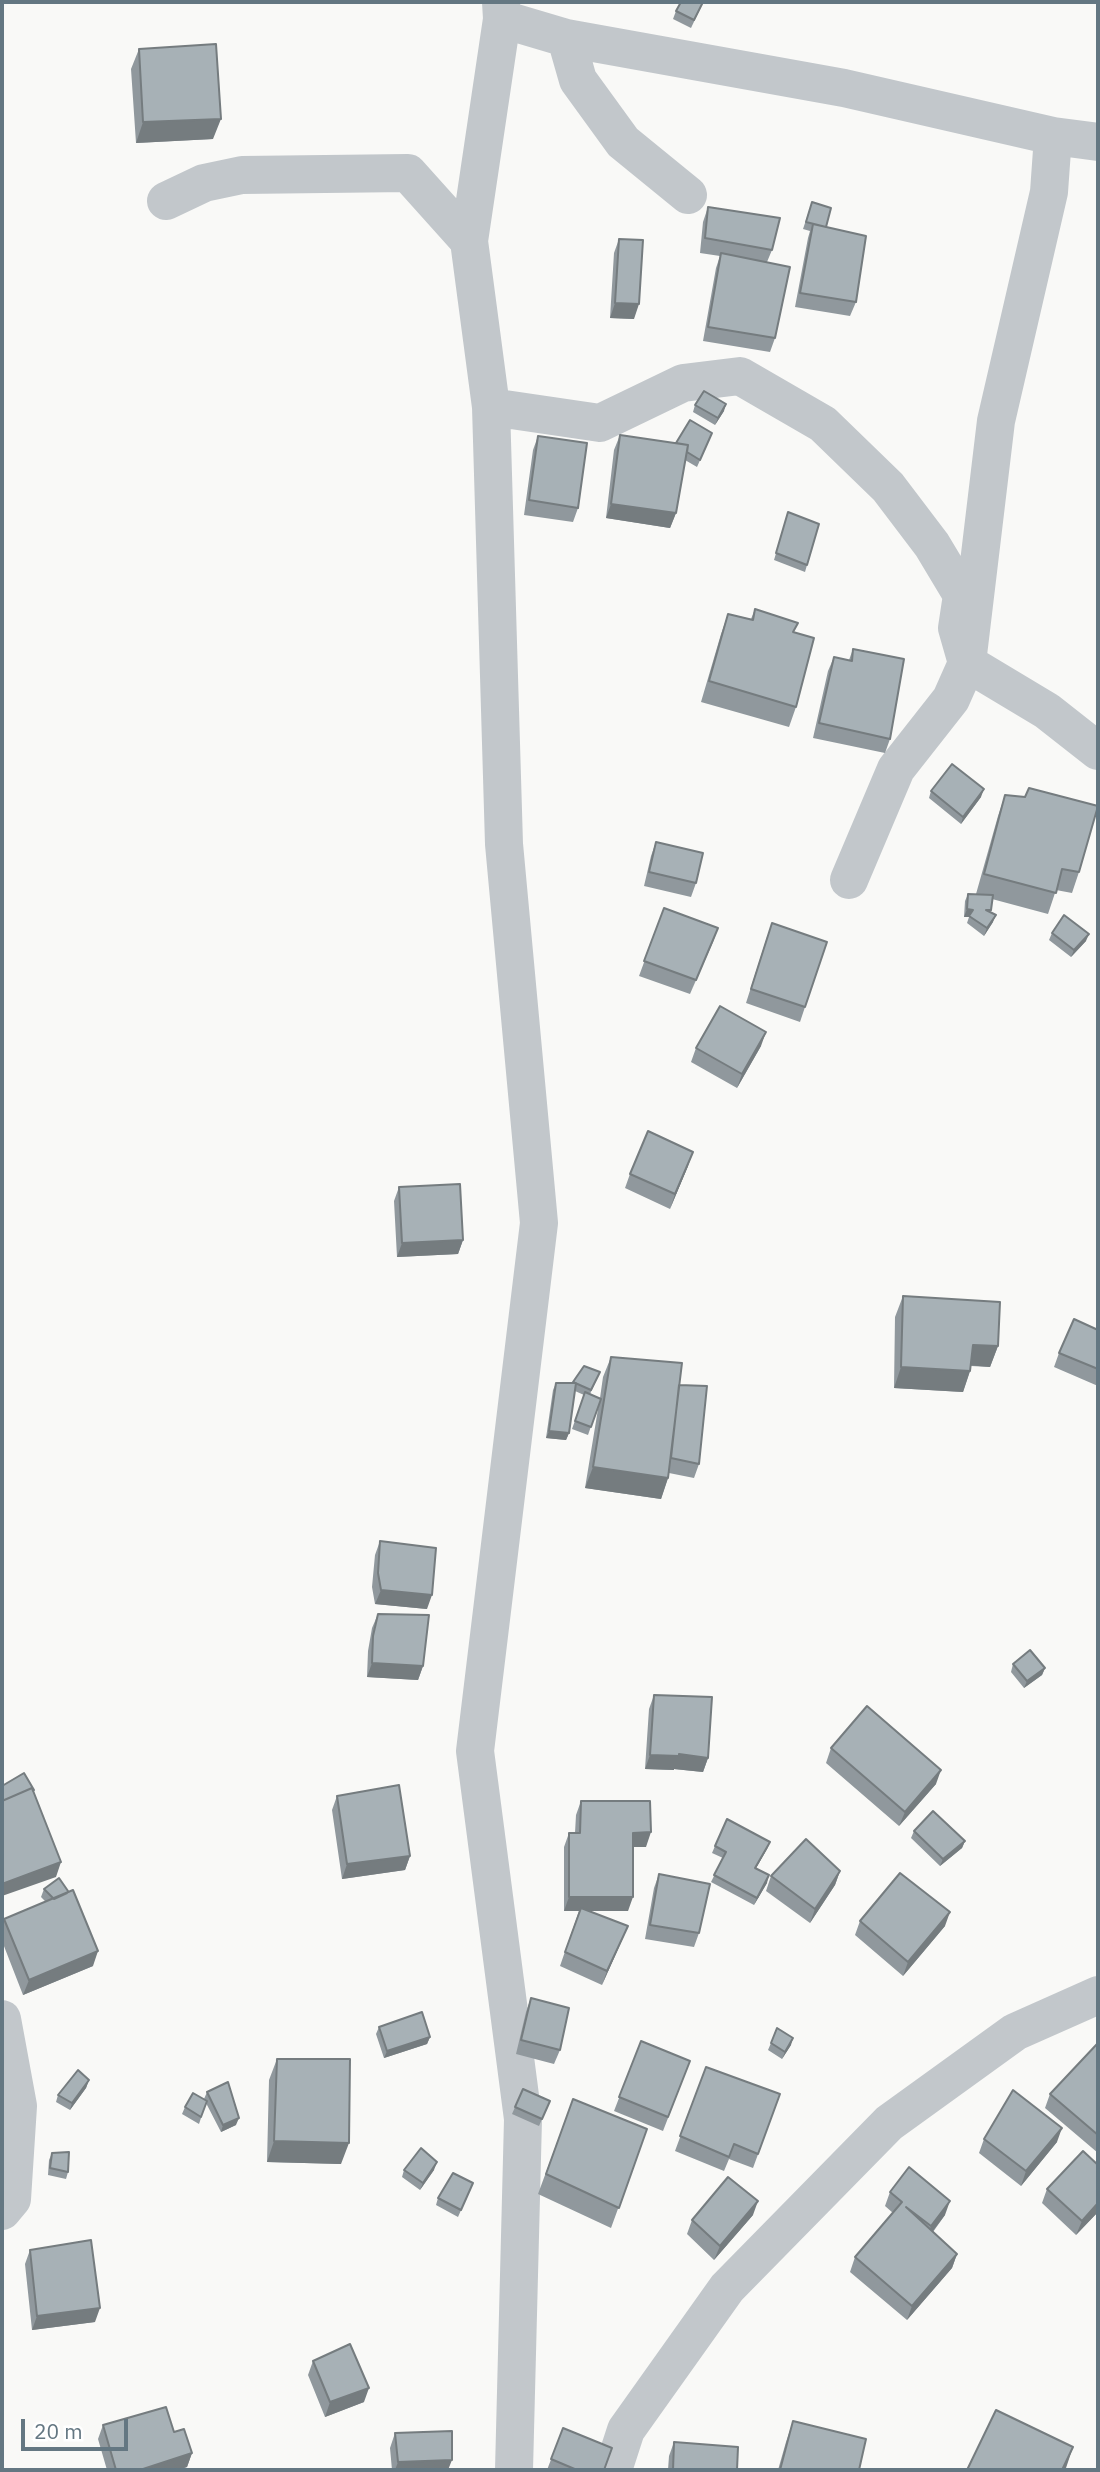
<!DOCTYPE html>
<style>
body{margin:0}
#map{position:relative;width:1100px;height:2472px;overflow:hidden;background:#f9f9f7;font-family:"IBM Plex Sans",sans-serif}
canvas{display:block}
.frame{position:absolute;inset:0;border:4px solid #647782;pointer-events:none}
.scale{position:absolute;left:21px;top:2419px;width:107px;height:32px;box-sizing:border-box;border:4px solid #647782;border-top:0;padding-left:9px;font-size:21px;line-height:24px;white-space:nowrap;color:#647782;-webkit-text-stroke:5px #fff;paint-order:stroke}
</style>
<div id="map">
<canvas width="1100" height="2472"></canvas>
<div class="frame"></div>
<div class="scale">20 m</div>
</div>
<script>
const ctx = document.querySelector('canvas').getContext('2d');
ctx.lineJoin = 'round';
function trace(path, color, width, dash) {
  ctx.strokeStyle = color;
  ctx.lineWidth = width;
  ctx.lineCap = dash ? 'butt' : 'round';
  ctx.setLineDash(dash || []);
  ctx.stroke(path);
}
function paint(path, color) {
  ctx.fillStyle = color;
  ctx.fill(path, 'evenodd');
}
const street = new Path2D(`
 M501 2 502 19 469 241 491 407 504 844 539 1223 475 1751 523 2119 514 2470
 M502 19 566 38 844 88 1053 136 1098 142
 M566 38 578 80 623 142 688 195
 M166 201 204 183 242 175 408 173 469 241
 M491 407 600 423 683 383 740 376 823 424 888 487 932 545 962 595 957 628 967 663 1047 711 1098 751
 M849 880 896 769 951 699 967 663 996 421 1049 192 1053 136
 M2 2019 18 2106 12 2199 2 2211
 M613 2470 626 2430 727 2288 889 2123 1015 2032 1098 1995`);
const wall = new Path2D(`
 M701 7 691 28 673 19 676 11Z
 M139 49 213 139 136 143 131 69Z
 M812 202 826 227 856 302 850 316 795 307 808 238 810 231 803 229Z
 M708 207 772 250 767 262 775 338 770 352 703 341 716 268 720 256 700 253 703 222Z
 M619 239 634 319 610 318 614 253Z
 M695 405 724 411 715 425 693 412Z
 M620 435 676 443 709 440 697 467 685 460 676 513 670 528 606 518 614 450Z
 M538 436 578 508 573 522 524 515 533 450Z
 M786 520 807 565 805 572 774 560Z
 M755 609 794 632 796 707 789 727 701 702 721 634 728 614 751 619Z
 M853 649 890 739 885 753 813 738 828 671 834 657 849 660Z
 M931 791 981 797 961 824 929 798Z
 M1005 795 1079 872 1072 893 1056 890 1048 914 992 899 990 912 993 922 984 936 967 923 969 917H964L965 901 968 894H976L998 816Z
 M656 842 696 883 691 897 644 886 651 856Z
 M664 908 718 928 690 994 639 976Z
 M1052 933 1086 941 1071 957 1049 940Z
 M767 937 805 1007 800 1022 746 1003Z
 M761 1046 737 1088 691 1062 696 1048Z
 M688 1166 670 1209 625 1188 630 1174Z
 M399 1187 463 1240 458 1254 397 1257 394 1201Z
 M903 1296 998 1346 990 1367 971 1366 970 1371 963 1392 894 1388 895 1317Z
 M1098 1330V1386L1054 1367 1059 1353Z
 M611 1357 679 1385 699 1464 694 1478 669 1473 668 1478 661 1499 585 1488 599 1403 588 1435 572 1429 584 1395 575 1391 569 1433 566 1440 546 1438 553 1390 556 1383H573V1382L597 1379 590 1394 600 1398 603 1377Z
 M380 1541 427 1609 375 1604 372 1587 375 1555Z
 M378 1614 423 1666 418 1680 367 1677 368 1651 372 1628Z
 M1013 1664 1045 1668 1042 1675 1024 1688 1011 1672Z
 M654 1695 708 1758 703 1772 674 1769V1770L645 1769 649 1709Z
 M831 1748 936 1784 899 1826 826 1763Z
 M337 1796 410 1856 405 1870 342 1879 332 1810Z
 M581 1801 646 1847H633L628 1911H590L622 1940 602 1985 560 1966 579 1911H564V1847L569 1833H575L576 1815Z
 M914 1831 965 1841 962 1848 940 1866 911 1838Z
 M770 1842 767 1849 756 1868 767 1883 754 1905 711 1882 723 1858 712 1853 715 1846Z
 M840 1871 835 1885 810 1923 766 1891 771 1876Z
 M659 1874 699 1933 694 1947 645 1939 654 1888Z
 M59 1878 93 1966 23 1995 2 1941V1925L4 1919 46 1902 41 1897 44 1889Z
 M860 1921 945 1926 903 1976 855 1935Z
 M531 1998 560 2050 554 2064 516 2054 526 2012Z
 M379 2027 430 2037 427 2044 384 2058 376 2034Z
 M641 2041 690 2061 663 2131 614 2111Z
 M771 2043 791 2045 782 2059 768 2050Z
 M1098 2045V2153L1045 2108 1050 2094Z
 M277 2059 341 2164 267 2162 269 2080Z
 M706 2067 780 2094 753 2168 729 2159 724 2171 675 2151Z
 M89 2080 86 2088 70 2110 56 2102 58 2095Z
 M523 2089 550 2101 539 2126 512 2114Z
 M207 2092 236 2125 221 2132 206 2103 199 2124 182 2114 185 2107 204 2099Z
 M573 2099 647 2129 611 2228 538 2194Z
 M984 2139 1057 2142 1021 2186 979 2153Z
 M52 2153 68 2172 66 2179 48 2175 49 2160Z
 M404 2170H434L420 2190 402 2177Z
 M473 2183 458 2217 436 2205 438 2198Z
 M1047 2189 1098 2212 1076 2235 1042 2203Z
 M890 2192 945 2215 933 2232 957 2254 952 2268 907 2320 850 2272 855 2257 893 2213 885 2206Z
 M753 2215 714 2260 687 2234 692 2220Z
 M30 2250 95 2322 32 2330 25 2264Z
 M313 2361 364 2402 325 2417 308 2375Z
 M793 2421 859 2470H778L786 2442Z
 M103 2425 174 2432 192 2453 187 2467 178 2470H107L98 2439Z
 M563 2428 604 2470H547Z
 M395 2433 448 2470H392L390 2448Z
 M674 2442 737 2470H668L669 2456Z`);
const shadedWall = new Path2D(`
 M221 119 213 139 136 143 143 122Z
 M615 303 639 304 634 319 610 318Z
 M726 404 724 411 715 425 718 418Z
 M611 504 676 513 670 528 606 518Z
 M984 789 981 797 961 824 963 817Z
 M967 909 973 910 970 917H964Z
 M996 915 993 922 984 936 987 928Z
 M718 928 713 942 690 994 696 980Z
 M1089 934 1086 941 1071 957 1074 950Z
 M766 1032 761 1046 737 1088 742 1074Z
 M693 1152 688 1166 670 1209 675 1194Z
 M463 1240 458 1254 397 1257 402 1243Z
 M973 1345 998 1346 990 1367 966 1365Z
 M901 1367 970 1371 963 1392 894 1388Z
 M549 1431 569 1433 566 1440 546 1438Z
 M593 1467 668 1478 661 1499 585 1488Z
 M381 1590 432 1595 427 1609 375 1604Z
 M372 1663 423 1666 418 1680 367 1677Z
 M1045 1668 1042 1675 1024 1688 1027 1681Z
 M679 1754 708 1758 703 1772 674 1769V1770L645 1769 650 1755Z
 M941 1770 936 1784 899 1826 905 1812Z
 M651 1832 646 1847H628L633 1833Z
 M965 1841 962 1848 940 1866 943 1859Z
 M770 1842 767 1849 752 1875 755 1868Z
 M410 1856 405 1870 342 1879 347 1864Z
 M61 1862 56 1877 2 1896V1884Z
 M840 1871 835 1885 810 1923 815 1909Z
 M769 1875 767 1883 754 1905 757 1898Z
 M569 1897H633L628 1911H564Z
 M950 1912 945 1926 903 1976 908 1962Z
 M628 1926 622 1940 602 1985 607 1971Z
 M98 1951 93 1966 23 1995 29 1980Z
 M430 2037 427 2044 384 2058 387 2051Z
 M793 2038 791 2045 782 2059 785 2052Z
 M89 2080 86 2088 70 2110 72 2103Z
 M239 2118 236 2125 221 2132 223 2125Z
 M1062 2128 1057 2142 1021 2186 1026 2171Z
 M274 2141 349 2143 341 2164 267 2162Z
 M437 2162 434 2170 420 2190 423 2183Z
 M758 2201 753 2215 714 2260 720 2246Z
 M950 2201 945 2215 926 2240 931 2226Z
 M1098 2203V2212L1076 2235 1082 2221Z
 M957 2254 952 2268 907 2320 912 2306Z
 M100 2308 95 2322 32 2330 37 2316Z
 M369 2388 364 2402 325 2417 330 2402Z
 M1073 2447 1066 2468 1065 2470H1062Z
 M192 2453 187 2467 178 2470H140Z
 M452 2460 448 2470H395L398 2462Z`);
const building = new Path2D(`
 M681 2H703L694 20 676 11Z
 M216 44 221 119 143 122 139 49Z
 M812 202 831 208 826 227 806 222Z
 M708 207 780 218 772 250 705 238Z
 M813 224 866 236 856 302 800 293Z
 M619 239 643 240 639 304 615 303Z
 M721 253 790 267 775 338 708 327Z
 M704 391 726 404 718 418 695 405Z
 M690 420 712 433 700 460 687 452 688 445 676 443Z
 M620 435 688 445 676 513 611 504Z
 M538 436 587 443 578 508 529 500Z
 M788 512 819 524 807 565 776 553Z
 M755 609 798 623 793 632 814 638 796 707 709 681 728 614 753 620Z
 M853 649 904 659 890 739 819 723 834 657 852 661Z
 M952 764 984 789 963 817 931 791Z
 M1029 788 1098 806 1079 872 1062 869 1056 893 984 874 1005 795 1025 797Z
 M656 842 703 853 696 883 649 872Z
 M968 894 993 895 991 910H986L996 915 987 928 969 916 973 910 967 909Z
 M664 908 718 928 696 980 644 961Z
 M1064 915 1089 934 1074 950 1052 933Z
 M772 923 827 942 805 1007 751 989Z
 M720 1006 766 1032 742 1074 696 1048Z
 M648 1131 693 1152 675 1194 630 1174Z
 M460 1184 463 1240 402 1243 399 1187Z
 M903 1296 1000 1302 998 1346 973 1345 970 1371 901 1367Z
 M1074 1319 1098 1330V1369L1059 1353Z
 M611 1357 682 1363 668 1478 593 1467Z
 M584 1366 600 1372 591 1390 573 1382Z
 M556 1383H576L569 1433 549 1431Z
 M679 1385 707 1386 699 1464 671 1458Z
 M585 1392 601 1399 591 1427 575 1421Z
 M380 1541 436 1548 432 1595 381 1590 378 1573Z
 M378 1614 429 1615 423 1666 372 1663 373 1636Z
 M1030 1650 1045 1668 1027 1681 1013 1664Z
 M654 1695 712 1697 708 1758 679 1754V1756L650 1755Z
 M867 1706 941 1770 905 1812 831 1748Z
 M24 1773 34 1790 33 1791 32 1788 2 1801V1786Z
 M399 1785 410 1856 347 1864 337 1796Z
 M32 1788 61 1862 2 1884V1801Z
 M581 1801H650L651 1832 633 1833V1897H569V1833H580Z
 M933 1811 965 1841 943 1859 914 1831Z
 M727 1819 770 1842 755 1868 769 1875 757 1898 714 1875 726 1852 715 1846Z
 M806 1839 840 1871 815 1909 771 1876Z
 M900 1873 950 1912 908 1962 860 1921Z
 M659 1874 710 1884 699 1933 650 1925Z
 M59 1878 68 1891 67 1893 54 1899 44 1889Z
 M73 1890 98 1951 29 1980 4 1919Z
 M581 1908 628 1926 607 1971 565 1952Z
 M531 1998 569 2008 560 2050 521 2040Z
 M422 2012 430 2037 387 2051 379 2027Z
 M777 2028 793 2038 785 2052 771 2043Z
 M641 2041 690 2061 668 2117 619 2097Z
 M1097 2044 1098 2045V2135L1050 2094Z
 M277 2059H350L349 2143 274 2141Z
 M706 2067 780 2094 758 2154 734 2144 729 2157 680 2136Z
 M78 2070 89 2080 72 2103 58 2095Z
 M228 2082 239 2118 223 2125 207 2092Z
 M523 2089 550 2101 542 2119 515 2107Z
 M1013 2090 1062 2128 1026 2171 984 2139Z
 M193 2093 207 2101 201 2117 185 2107Z
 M573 2099 647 2129 619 2208 546 2174Z
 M421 2148 437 2162 423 2183 404 2170Z
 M1083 2151 1098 2165V2203L1082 2221 1047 2189Z
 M69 2152 68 2172 50 2168 52 2153Z
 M909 2167 950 2201 931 2226 906 2207 957 2254 912 2306 855 2257 902 2202 890 2192Z
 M453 2173 473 2183 461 2210 438 2198Z
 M728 2177 758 2201 720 2246 692 2220Z
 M91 2240 100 2308 37 2316 30 2250Z
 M350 2344 369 2388 330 2402 313 2361Z
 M166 2407 174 2432 184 2429 192 2453 140 2470H116L103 2425Z
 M996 2410 1073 2447 1062 2470H967Z
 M793 2421 866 2439 859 2470H780Z
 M563 2428 612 2448 604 2470H577L551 2459Z
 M452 2431V2460L398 2462 395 2433Z
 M674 2442 738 2447 737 2470H673Z`);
trace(street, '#c2c7cb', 38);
paint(wall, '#90989d');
paint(shadedWall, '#757c7f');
paint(building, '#a7b1b6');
trace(building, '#757c7f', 2);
</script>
